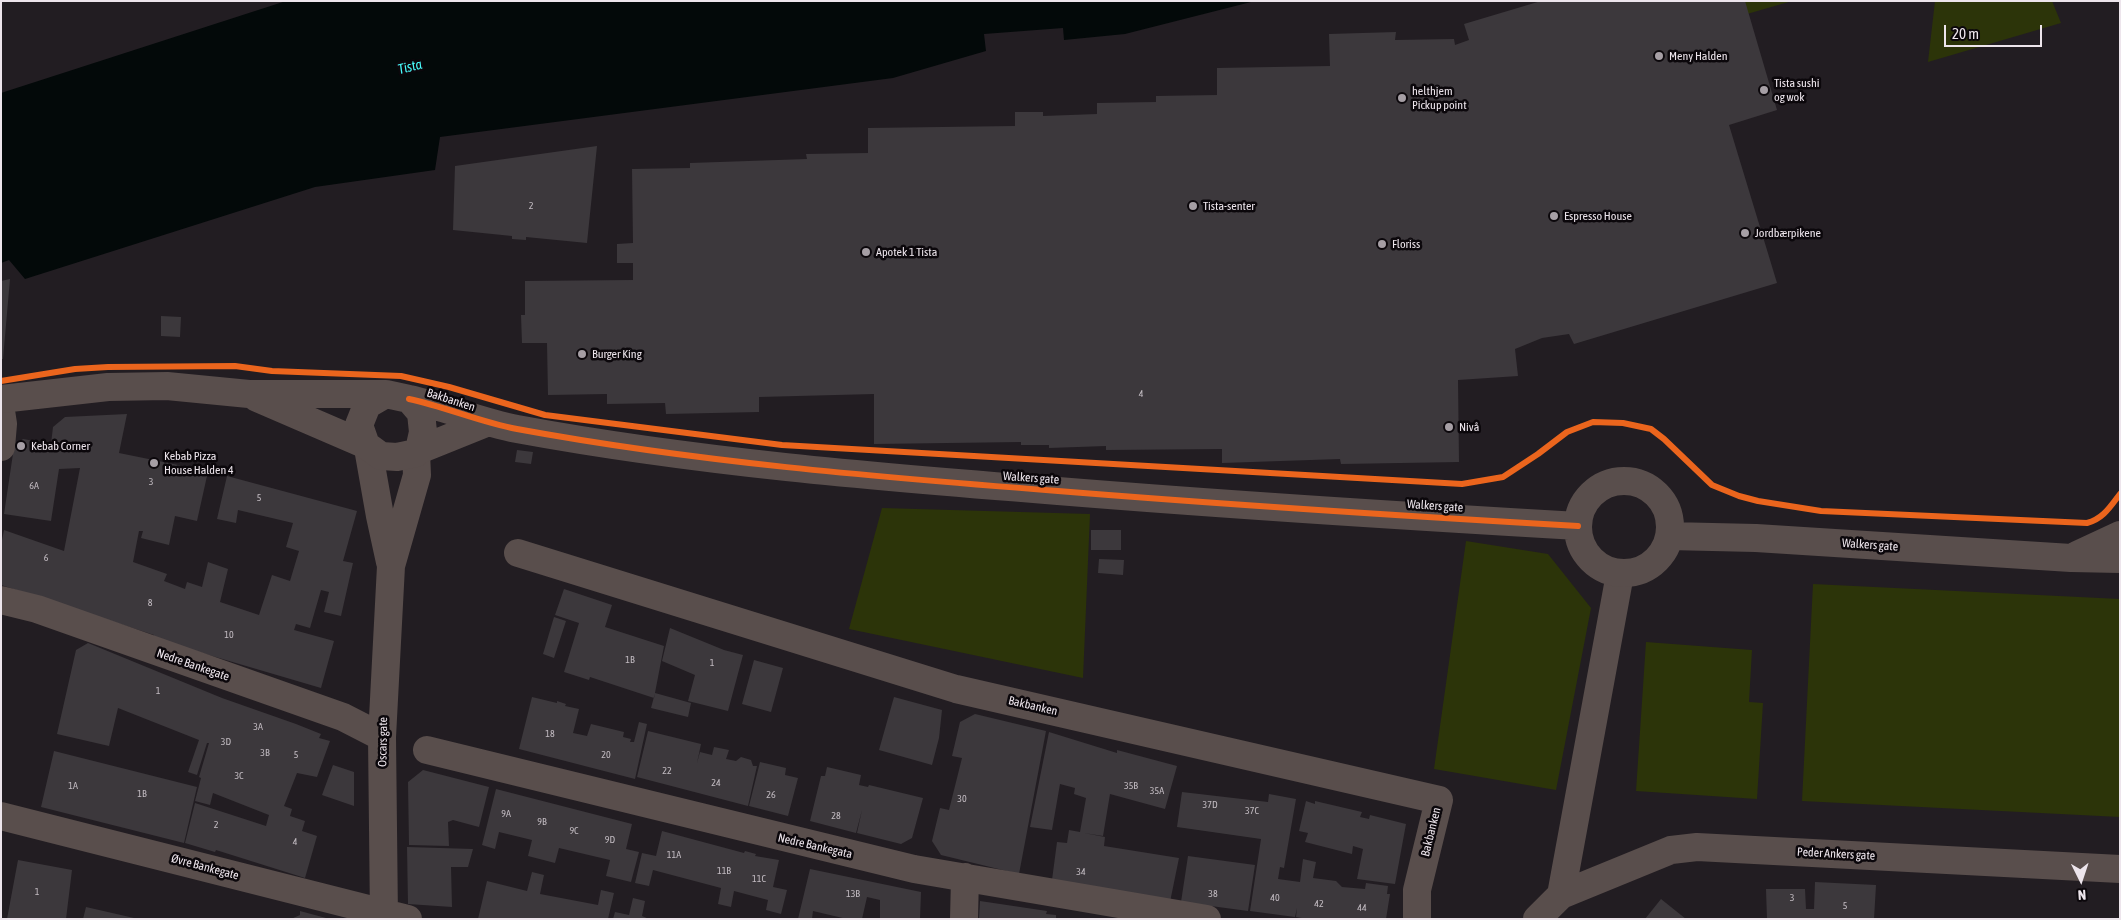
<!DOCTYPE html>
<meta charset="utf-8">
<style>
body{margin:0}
#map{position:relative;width:2121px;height:920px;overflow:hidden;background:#221d22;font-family:"Asap Condensed",sans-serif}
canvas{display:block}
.frame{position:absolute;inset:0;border:2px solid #ede5ec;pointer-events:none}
.north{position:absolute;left:2056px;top:855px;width:50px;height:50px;-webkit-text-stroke:4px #0b070b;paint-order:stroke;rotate:176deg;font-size:14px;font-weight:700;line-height:20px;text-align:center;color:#ede5ec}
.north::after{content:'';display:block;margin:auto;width:18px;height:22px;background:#ede5ec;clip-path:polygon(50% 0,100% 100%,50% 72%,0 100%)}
.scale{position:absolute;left:1944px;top:25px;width:98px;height:22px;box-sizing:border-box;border:2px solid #ede5ec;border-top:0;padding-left:6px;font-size:15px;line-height:18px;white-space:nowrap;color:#ede5ec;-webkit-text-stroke:4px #0b070b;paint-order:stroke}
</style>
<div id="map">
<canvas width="2121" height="920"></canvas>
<div class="frame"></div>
<div class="north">N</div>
<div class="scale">20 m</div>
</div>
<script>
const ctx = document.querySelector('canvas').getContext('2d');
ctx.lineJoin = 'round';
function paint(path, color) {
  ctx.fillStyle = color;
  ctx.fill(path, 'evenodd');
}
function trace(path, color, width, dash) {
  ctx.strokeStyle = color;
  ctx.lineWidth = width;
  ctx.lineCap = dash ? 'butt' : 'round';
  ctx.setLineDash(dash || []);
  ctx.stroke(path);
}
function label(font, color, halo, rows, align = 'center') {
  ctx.font = font + ' "Asap Condensed",sans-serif';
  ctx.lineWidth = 5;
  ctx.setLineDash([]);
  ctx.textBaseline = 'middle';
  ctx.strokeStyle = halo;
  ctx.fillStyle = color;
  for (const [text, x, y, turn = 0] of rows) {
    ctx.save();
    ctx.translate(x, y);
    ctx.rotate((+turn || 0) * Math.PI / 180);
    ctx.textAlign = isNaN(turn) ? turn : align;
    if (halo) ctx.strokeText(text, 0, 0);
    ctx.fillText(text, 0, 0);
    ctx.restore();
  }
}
const green = new Path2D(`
 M1743 1H1792L1747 14Z
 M1935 1H2052L2061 23 1928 62Z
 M882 508 1090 514 1083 678 849 629Z
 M1466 541 1548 554 1591 608 1556 790 1434 769Z
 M1813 584 2120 599V817L1802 801Z
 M1646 642 1752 650 1749 702 1763 703 1757 799 1636 791Z`);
const water = new Path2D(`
 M286 1H1255L1125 34 1064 40 1063 28 984 34 986 51 893 78 440 137 435 170 315 187 25 279 9 260 1 263V93Z`);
const building = new Path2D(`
 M1541 1H1745L1777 110 1729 125 1777 283 1574 344 1569 334 1542 338 1515 349 1518 376 1458 380 1459 462 1341 464 1340 459 1222 463V449L1106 450V446L1049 448V445H1021V442L874 444V394L759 397V412L666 414 665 403 607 404V394L548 395 547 343H522L521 315H525V281L633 280V263H617V244L633 243 632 169 690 168V163L807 159 806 154 868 153V128L1015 126V112H1043V116L1097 114V103L1156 102V96L1217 95V68L1330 66 1329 34 1396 32 1395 40 1454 39 1455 45 1469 40 1464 24Z
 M597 146 587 243 526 237V240L512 239V236L453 230 455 166Z
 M10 279 3 359H1V281Z
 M161 316 181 317 180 337 161 336Z
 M127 414 119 453 188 467 187 471 207 476 197 521 175 516 169 545 141 538 143 531H139L133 562 167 574 164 581 185 589 187 582 202 587 208 562 228 569 220 602 259 615 272 575 290 581 299 551 286 547 293 523 238 510 236 523 217 519 227 476 357 511 343 561 353 563 341 616 324 612 329 592 321 590 310 628 296 624 294 630 334 641 321 688 185 648 153 637 154 635 1 585V545L4 530 64 551 80 468 59 469 51 521 4 514 14 447 23 439 51 444 53 427 65 417Z
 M517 450 533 452 531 464 515 462Z
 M1091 530H1121V550H1091Z
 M1099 559 1124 560 1123 575 1098 573Z
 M564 589 612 605 605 627 664 646 654 698 590 677 589 680 564 672 579 623 555 615Z
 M554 617 566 621 554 658 543 654Z
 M670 628 724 650 743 655 728 711 688 701 695 675 662 661Z
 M88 643 222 698 296 724 321 734 319 738 330 741 317 777 297 773 284 806 292 809 290 816 305 821 302 831 317 836 305 878 216 850 215 852 185 843 195 803 266 826 269 815 213 793 210 805 195 801 201 778 199 777 209 743H207L197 775 188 772 199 740 118 708 109 746 57 734 76 650Z
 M754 660 783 668 771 712 742 704Z
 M655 693 691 703 688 717 651 708Z
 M532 697 557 703V701L566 704 565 706 579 709 573 733 587 736 591 724 624 732 623 737 631 739 630 742H634L639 722 647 724 635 779 519 749Z
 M894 697 942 710 939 738 932 765 879 750Z
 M975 714 1046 731 1019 874 941 855 932 841 940 808 949 810 962 758 952 756 960 722Z
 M648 731 701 744 697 763 700 752 712 755 714 747 729 750 726 759 736 761 741 757 751 760 753 766H757L748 806 637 777Z
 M1049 732 1117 753V750L1177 766 1165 809 1110 794 1103 836 1084 833 1105 837 1104 846 1179 858 1170 902 1052 880 1057 842 1067 843 1069 830 1080 832 1086 798 1074 794 1075 788 1060 784 1052 830 1030 827Z
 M54 751 197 787 184 843 41 807Z
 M760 762 786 768 785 775 798 778 788 816 749 806Z
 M333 765 354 772V806L322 795Z
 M827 767 861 775 859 785 868 787 869 785 923 798 912 838 901 844 857 833 862 810 856 833 810 821 821 776H825Z
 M423 770 489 787 479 827 453 820 448 822 449 846 409 845 408 782Z
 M496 789 632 824 626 849 639 852 631 882 606 876 610 860 559 848 555 863 528 856 532 840 499 832 495 849 482 845Z
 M1182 792 1268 802 1269 794 1296 799 1284 868 1280 867 1278 879 1300 882 1303 859 1316 862 1313 878 1336 881 1342 887 1365 889 1366 883 1388 886 1387 894H1390L1386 919H1307L1296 917 1297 908 1295 917 1250 911 1261 839 1177 827Z
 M1306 801 1315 804V801L1362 812 1360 817 1369 819 1370 815 1406 824 1395 884 1357 879 1363 849 1353 846 1352 854 1305 842 1308 833 1299 831Z
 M662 831 744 853 745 851 756 854 755 856 779 860 773 887 787 890 781 914 766 910 768 900 734 891 731 907 718 904 721 888 653 870 649 886 635 883 642 853 656 856Z
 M407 847 473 849 468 867H451L452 907 408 904Z
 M1188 856 1255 865 1248 911 1181 902Z
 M18 860 72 870 66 919H7Z
 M810 869 921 892 920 919H880V900L867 897 862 919H847L813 911 812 919H798Z
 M532 872 544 875 540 894 598 905 601 890 614 893 608 919H478L487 881 527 891Z
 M1815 882 1876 885 1874 919H1767L1766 889H1805L1806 909H1814Z
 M633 898 645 901 642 916 649 919H613L615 912 629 915Z
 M1661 899 1686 919H1645Z
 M980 901 1047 911 1046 914 1056 915V919H979Z
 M86 907 134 918V919H83Z
 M300 911 326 918 325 919H291L300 915Z`);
const minor = new Path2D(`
 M1 411 3 424 1 447
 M368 448 380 516 390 562
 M518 553 956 689 1439 800 1417 890V919
 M1 600 37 609 343 717 382 737
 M427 750 914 869 1207 919
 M1 816 408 919
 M1561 895 1620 574
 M384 919 382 737 391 566 417 475 416 453
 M964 919 965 877
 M1537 919 1561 895 1671 850 1697 847 2120 869`);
const tertiary = new Path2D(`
 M386 394 409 399 421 413 423 432 419 450 416 453 397 457 381 456 366 445 359 425 367 405Z
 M257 398 366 445
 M1 399 108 387 167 386 249 394H386
 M409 399C446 407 480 422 517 429 696 462 877 477 1058 491 1231 505 1404 516 1578 526
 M419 450 486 423
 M1578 527a46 46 0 1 1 92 0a46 46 0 1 1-92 0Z
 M1669 536 1756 538 2071 558 2120 559
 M2077 555 2120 535`);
const cycleway = new Path2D(`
 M1 381 75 369 108 367 235 366 272 371 401 376 449 387 545 415 782 445 1462 484 1503 477 1538 454 1567 432 1593 422 1623 423 1651 429 1664 439 1712 485 1739 496 1758 501 1821 511 2087 523C2103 519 2110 507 2120 494
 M409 399C446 407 480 422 517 429 696 462 877 477 1058 491 1231 505 1404 516 1578 526`);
const markers = [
 [1659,56,5,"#a69fa5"],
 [1764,90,5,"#a69fa5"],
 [1402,98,5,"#a69fa5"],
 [1193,206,5,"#a69fa5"],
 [1554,216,5,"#a69fa5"],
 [1745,233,5,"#a69fa5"],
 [1382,244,5,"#a69fa5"],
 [866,252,5,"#a69fa5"],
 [582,354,5,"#a69fa5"],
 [1449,427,5,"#a69fa5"],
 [21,446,5,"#a69fa5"],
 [154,463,5,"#a69fa5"]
];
const numberNames = [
 ["2",531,206],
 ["4",1141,394],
 ["3",151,482],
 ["6A",34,486],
 ["5",259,498],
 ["6",46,558],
 ["8",150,603],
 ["10",229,635],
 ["1B",630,660],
 ["1",712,663],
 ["1",158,691],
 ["3A",258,727],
 ["18",550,734],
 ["3D",226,742],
 ["3B",265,753],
 ["5",296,755],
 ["20",606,755],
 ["22",667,771],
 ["3C",239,776],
 ["24",716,783],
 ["1A",73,786],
 ["35B",1131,786],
 ["35A",1157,791],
 ["1B",142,794],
 ["26",771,795],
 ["30",962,799],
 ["37D",1210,805],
 ["37C",1252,811],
 ["9A",506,814],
 ["28",836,816],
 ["9B",542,822],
 ["2",216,825],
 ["9C",574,831],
 ["9D",610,840],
 ["4",295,842],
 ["11A",674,855],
 ["11B",724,871],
 ["34",1081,872],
 ["11C",759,879],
 ["1",37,892],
 ["13B",853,894],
 ["38",1213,894],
 ["40",1275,898],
 ["3",1792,898],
 ["42",1319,904],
 ["5",1845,906],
 ["44",1362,908]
];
const poiNames = [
 ["Meny Halden",1669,56],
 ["Tista sushi",1774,83],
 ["og wok",1774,97],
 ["helthjem",1412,91],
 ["Pickup point",1412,105],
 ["Tista-senter",1203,206],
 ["Espresso House",1564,216],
 ["Jordbærpikene",1755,233],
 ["Floriss",1392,244],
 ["Apotek 1 Tista",876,252],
 ["Burger King",592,354],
 ["Nivå",1459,427],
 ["Kebab Corner",31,446],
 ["Kebab Pizza",164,456],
 ["House Halden 4",164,470]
];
const streetNames = [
 ["Bakbanken",451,400,18],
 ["Walkers gate",1031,478,4],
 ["Walkers gate",1435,506,4],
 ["Walkers gate",1870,545,4],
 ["Nedre Bankegate",193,665,19],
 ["Bakbanken",1033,706,13],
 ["Oscars gate",383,742,-89],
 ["Bakbanken",1431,832,-76],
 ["Nedre Bankegata",815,846,13],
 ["Peder Ankers gate",1836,854,3],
 ["Øvre Bankegate",205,867,15]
];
const waterNames = [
 ["Tista",410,67,-14]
];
paint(green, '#2c3409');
paint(water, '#030909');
paint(building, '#3c383c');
trace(minor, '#594e4c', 28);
trace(tertiary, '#594e4c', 28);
trace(cycleway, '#eb651d', 6);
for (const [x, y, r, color] of markers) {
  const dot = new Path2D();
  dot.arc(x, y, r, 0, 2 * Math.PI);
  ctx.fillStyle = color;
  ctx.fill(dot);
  trace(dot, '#0b070b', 2);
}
label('10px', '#c1bac0', null, numberNames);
label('12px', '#ede5ec', '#0b070b', poiNames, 'left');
label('12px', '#ede5ec', '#0b070b', streetNames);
label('italic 14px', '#48fbfb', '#0b070b', waterNames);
</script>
